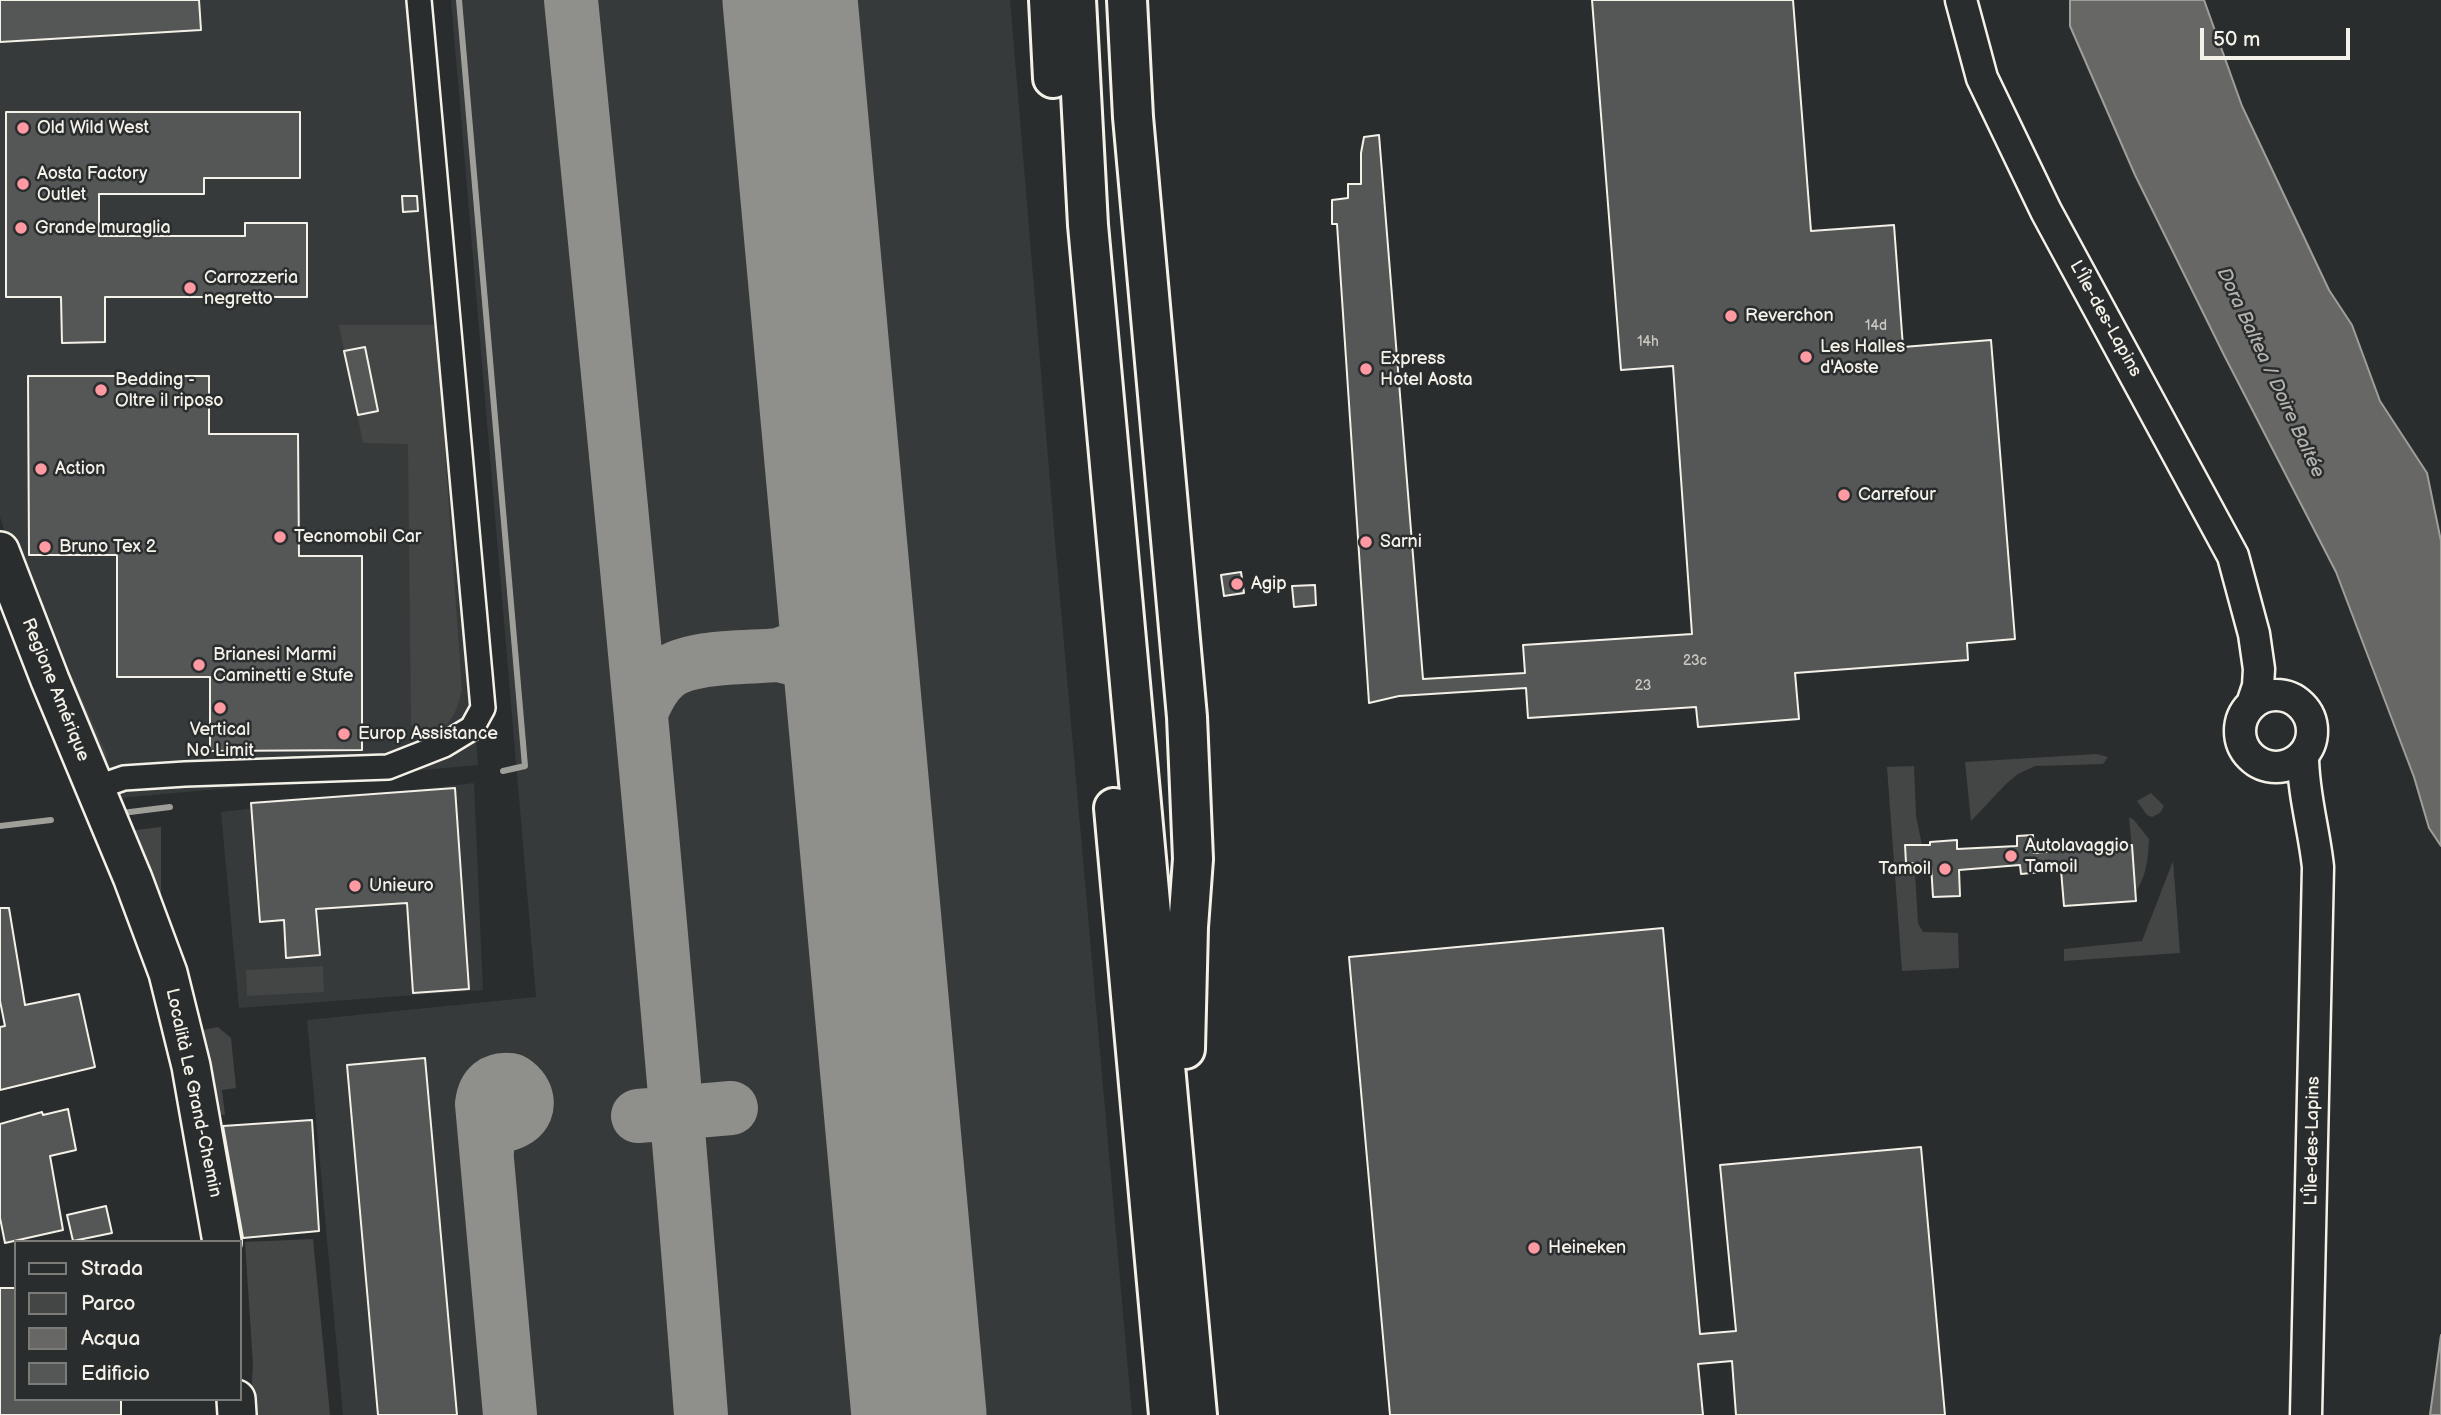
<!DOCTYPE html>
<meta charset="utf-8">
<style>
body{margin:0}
#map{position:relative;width:2441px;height:1415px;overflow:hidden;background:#2a2d2e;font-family:"Balsamiq Sans",sans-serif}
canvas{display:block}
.legend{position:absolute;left:14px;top:1240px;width:228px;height:161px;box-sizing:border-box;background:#2a2d2e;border:2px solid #7b7b78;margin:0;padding:9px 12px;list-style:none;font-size:21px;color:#f4f1e8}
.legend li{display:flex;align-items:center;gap:14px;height:35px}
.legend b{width:35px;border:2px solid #7b7b78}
.scale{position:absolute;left:2200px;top:28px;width:150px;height:32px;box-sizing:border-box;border:4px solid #f4f1e8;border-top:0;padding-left:9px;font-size:21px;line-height:24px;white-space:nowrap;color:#f4f1e8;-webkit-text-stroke:5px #2a2d2e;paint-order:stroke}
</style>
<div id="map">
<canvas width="2441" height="1415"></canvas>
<ul class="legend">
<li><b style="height:9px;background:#2a2d2e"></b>Strada</li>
<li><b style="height:19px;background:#444645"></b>Parco</li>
<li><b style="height:19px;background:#676866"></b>Acqua</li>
<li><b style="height:19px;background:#555756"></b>Edificio</li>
</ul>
<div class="scale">50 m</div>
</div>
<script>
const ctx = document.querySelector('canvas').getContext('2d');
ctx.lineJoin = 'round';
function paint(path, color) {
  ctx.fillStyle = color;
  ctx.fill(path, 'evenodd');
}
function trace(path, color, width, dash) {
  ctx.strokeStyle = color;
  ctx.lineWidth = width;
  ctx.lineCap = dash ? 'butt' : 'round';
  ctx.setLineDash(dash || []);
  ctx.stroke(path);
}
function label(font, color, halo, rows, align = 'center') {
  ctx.font = font + ' "Balsamiq Sans",sans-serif';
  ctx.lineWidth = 5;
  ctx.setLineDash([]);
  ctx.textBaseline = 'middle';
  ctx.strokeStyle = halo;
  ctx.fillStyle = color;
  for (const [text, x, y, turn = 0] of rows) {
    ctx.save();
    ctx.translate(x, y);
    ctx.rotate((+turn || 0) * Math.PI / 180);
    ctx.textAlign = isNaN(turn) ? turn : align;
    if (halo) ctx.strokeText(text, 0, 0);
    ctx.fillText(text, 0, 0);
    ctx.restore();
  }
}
const built = new Path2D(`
 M0 0H411L461 546 478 765 110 799 25 595 0 517Z
 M451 0H1010L1056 553 1132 1415H343L307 1020 536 997Z
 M474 783 483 990 239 1008 221 812Z`);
const green = new Path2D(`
 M339 325H436L462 690C460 697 458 705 455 712 446 731 426 745 411 725L408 444 363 443Z
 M52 632 107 755V763L103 768 45 635Z
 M2097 754 2108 757 2103 764 2035 766 2018 774 2006 784 1971 821 1965 762Z
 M1914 766 1916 816 1922 845H1906V863L1922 864 1915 873 1918 923 1923 932 1958 933 1959 968 1902 971 1887 767Z
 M2151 793 2164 806 2160 813 2152 817 2147 815 2137 801Z
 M2129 817 2134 820 2149 839C2148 858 2147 875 2136 891Z
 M161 827V897L154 892 127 831Z
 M2173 861 2180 953 2064 961V949L2142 941Z
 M323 966 324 992 247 996 246 970Z
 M218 1027 231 1038 236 1088 222 1090 225 1115H219L198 1031Z
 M313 1239 330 1415H250L253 1365 245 1242Z`);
const water = new Path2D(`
 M2070 0H2204L2242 106 2329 290 2352 325 2380 401 2427 473 2441 541V846L2429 828 2414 777 2336 572 2224 355 2135 175 2070 26Z
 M2441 1335V1415H2430Z`);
const stream = new Path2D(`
 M459 0 525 766 503 771
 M122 813 170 807
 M0 826 51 820`);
const taxiway = new Path2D(`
 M571 0C618 471 665 943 701 1415
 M778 655C831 665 837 693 857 737
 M642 710C648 697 654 684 666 674 690 655 747 658 778 655 823 644 832 598 841 559
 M638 1116 731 1108
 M487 1153C487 1145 487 1138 493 1132 499 1124 509 1126 517 1120 534 1109 527 1088 511 1080 494 1078 484 1086 482 1104L510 1415`);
const runway = new Path2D(`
 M790 0 919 1415`);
const building = new Path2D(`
 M0 0H199L201 30 0 42Z
 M1592 0H1793L1811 231 1894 225 1903 347 1991 340 2015 639 1967 643 1968 660 1795 673 1799 719 1698 727 1696 707 1528 718 1526 688 1399 696 1369 703 1337 224H1332V200L1348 198V184H1361V153L1364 137 1379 135 1423 679 1525 673 1523 645 1692 634 1673 366 1621 370Z
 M6 112H300V178H204V194H99V236H245V223H307V297H105V342L62 343 61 297H6Z
 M402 196H417L418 211 403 212Z
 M365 347 378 411 358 415 344 351Z
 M28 376H209V434H298L299 556H362V750L210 751V677H117V555H29Z
 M1241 572 1244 593 1224 596 1221 575Z
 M1315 585 1316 605 1294 607 1292 586Z
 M455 788 469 989 413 993 407 903 316 909 320 955 286 958 284 920 260 922 251 803Z
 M2033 835 2034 853 2132 845 2136 901 2064 906 2061 870 2021 874 2020 865 1959 870 1960 896 1933 897 1931 864 1906 863 1905 845H1930V842L1957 840V849L2017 846V836Z
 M0 908H9L25 1005 79 994 95 1067 0 1090V1027L5 1026 0 1001Z
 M1663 928 1700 1334 1736 1331 1720 1165 1921 1147 1945 1415H1736L1732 1361 1698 1364 1703 1415H1390L1349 957Z
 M425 1058 457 1415H378L347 1065Z
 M68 1109 76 1150 50 1156 63 1230 5 1243 0 1218V1124L42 1112 43 1115Z
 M312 1120 319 1231 243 1238 223 1126Z
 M106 1206 112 1233 73 1241 67 1215Z
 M0 1288H16V1399H121V1415H0Z`);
const minor = new Path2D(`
 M95 788 124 778 185 774 388 767 444 745 472 728 483 708 419 0`);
const tertiary = new Path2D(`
 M1961 0 1982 78 2046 211 2233 556 2254 634 2259 669 2258 686 2252 704
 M2240 731a36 36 0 1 1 72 0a36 36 0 1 1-72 0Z
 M2303 756C2303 794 2314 829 2318 867L2306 1415`);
const primary = new Path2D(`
 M0 551 50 680 133 879 168 973 191 1066 222 1242
 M236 1399 237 1415`);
const motorway = new Path2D(`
 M1049 0 1053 78
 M1076 0 1088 225 1197 1415
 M1127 0 1133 117 1187 717 1193 859 1188 927 1185 1049
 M1114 808 1169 1415`);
const markers = [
 [23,128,7,"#ff9aa2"],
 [23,184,7,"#ff9aa2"],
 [21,228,7,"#ff9aa2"],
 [190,288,7,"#ff9aa2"],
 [1731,316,7,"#ff9aa2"],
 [1806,357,7,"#ff9aa2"],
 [1366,369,7,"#ff9aa2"],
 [101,390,7,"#ff9aa2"],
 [41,469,7,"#ff9aa2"],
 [1844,495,7,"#ff9aa2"],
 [280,537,7,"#ff9aa2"],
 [1366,542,7,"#ff9aa2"],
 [45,547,7,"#ff9aa2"],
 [1237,584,7,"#ff9aa2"],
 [199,665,7,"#ff9aa2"],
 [220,708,7,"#ff9aa2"],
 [344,734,7,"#ff9aa2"],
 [2011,856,7,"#ff9aa2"],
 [1945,869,7,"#ff9aa2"],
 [355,886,7,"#ff9aa2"],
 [1534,1248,7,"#ff9aa2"]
];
const numberNames = [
 ["14d",1876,326],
 ["14h",1648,342],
 ["23c",1695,661],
 ["23",1643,686]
];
const poiNames = [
 ["Old Wild West",37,128],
 ["Aosta Factory",37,174],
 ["Outlet",37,195],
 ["Grande muraglia",35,228],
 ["Carrozzeria",204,278],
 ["negretto",204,299],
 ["Reverchon",1745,316],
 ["Les Halles",1820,347],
 ["d'Aoste",1820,368],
 ["Express",1380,359],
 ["Hotel Aosta",1380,380],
 ["Bedding -",115,380],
 ["Oltre il riposo",115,401],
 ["Action",55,469],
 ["Carrefour",1858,495],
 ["Tecnomobil Car",294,537],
 ["Sarni",1380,542],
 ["Bruno Tex 2",59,547],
 ["Agip",1251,584],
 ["Brianesi Marmi",213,655],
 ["Caminetti e Stufe",213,676],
 ["Vertical",220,730,"center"],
 ["No Limit",220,751,"center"],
 ["Europ Assistance",358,734],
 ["Autolavaggio",2025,846],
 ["Tamoil",2025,867],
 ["Tamoil",1931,869,"right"],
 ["Unieuro",369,886],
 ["Heineken",1548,1248]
];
const streetNames = [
 ["L'Île-des-Lapins",2105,319,61],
 ["Regione Amérique",55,690,68],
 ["Località Le Grand-Chemin",193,1093,78],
 ["L'Île-des-Lapins",2313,1141,-89]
];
const waterNames = [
 ["Dora Baltea / Doire Baltée",2270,373,65]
];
paint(built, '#373a3a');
paint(green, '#444645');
paint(water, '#676866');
trace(water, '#9f9f9a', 2);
trace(stream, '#9f9f9a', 6);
trace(taxiway, '#8f8f8b', 54);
trace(runway, '#8f8f8b', 135);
paint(building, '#555756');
trace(building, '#f4f1e8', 2);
trace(minor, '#f4f1e8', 28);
trace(tertiary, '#f4f1e8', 35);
trace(primary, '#f4f1e8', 42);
trace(motorway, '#f4f1e8', 44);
trace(minor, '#2a2d2e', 23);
trace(tertiary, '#2a2d2e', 30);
trace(primary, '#2a2d2e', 37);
trace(motorway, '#2a2d2e', 38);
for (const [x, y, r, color] of markers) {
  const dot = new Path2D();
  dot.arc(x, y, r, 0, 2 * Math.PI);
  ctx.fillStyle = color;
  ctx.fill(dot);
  trace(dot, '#2a2d2e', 2.5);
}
label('14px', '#cccac4', null, numberNames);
label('18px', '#f4f1e8', '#2a2d2e', poiNames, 'left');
label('18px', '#f4f1e8', '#2a2d2e', streetNames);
label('italic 19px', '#b5b3ae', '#2a2d2e', waterNames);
</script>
